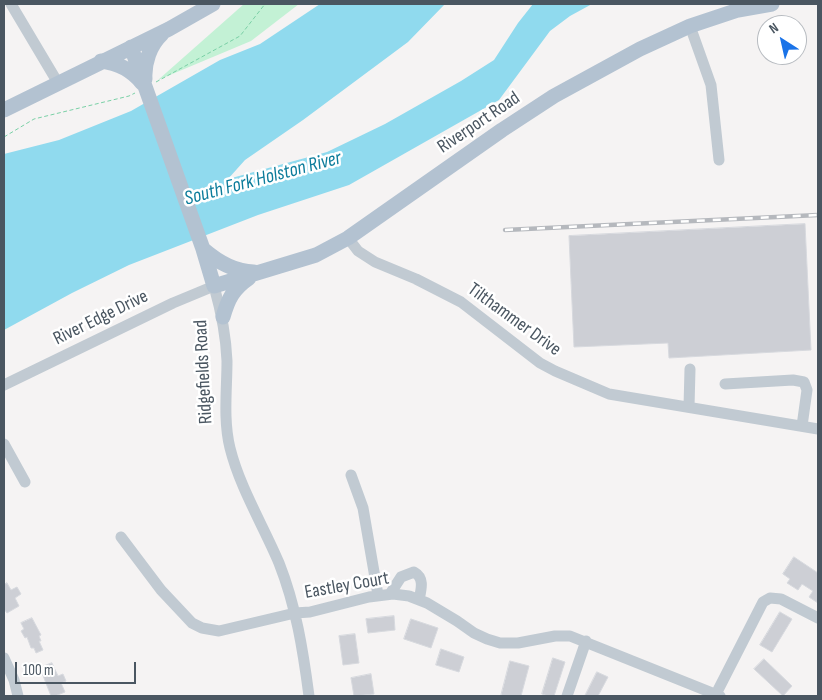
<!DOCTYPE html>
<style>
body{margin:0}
#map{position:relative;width:822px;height:700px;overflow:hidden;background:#f5f3f3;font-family:"Sofia Sans Condensed",sans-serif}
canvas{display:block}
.frame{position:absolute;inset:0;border:5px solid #4a5661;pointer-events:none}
.north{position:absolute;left:757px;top:15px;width:50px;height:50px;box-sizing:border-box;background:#fff;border:1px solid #b7bbc0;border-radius:50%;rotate:325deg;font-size:14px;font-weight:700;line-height:20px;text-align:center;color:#4a5661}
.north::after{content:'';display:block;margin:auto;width:18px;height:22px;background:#1a73e8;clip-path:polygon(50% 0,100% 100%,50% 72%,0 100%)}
.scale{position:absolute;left:15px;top:662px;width:121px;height:22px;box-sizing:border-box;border:2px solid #4a5661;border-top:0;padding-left:6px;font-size:15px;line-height:18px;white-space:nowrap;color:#4a5661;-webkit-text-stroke:4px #fff;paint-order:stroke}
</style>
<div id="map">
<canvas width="822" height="700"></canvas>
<div class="frame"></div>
<div class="north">N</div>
<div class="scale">100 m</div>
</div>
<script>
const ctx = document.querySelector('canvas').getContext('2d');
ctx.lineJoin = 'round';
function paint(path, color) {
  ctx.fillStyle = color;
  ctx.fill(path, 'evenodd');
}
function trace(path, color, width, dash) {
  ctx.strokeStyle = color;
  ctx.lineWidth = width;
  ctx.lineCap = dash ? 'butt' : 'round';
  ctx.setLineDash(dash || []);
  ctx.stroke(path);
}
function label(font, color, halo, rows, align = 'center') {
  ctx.font = font + ' "Sofia Sans Condensed",sans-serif';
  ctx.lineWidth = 5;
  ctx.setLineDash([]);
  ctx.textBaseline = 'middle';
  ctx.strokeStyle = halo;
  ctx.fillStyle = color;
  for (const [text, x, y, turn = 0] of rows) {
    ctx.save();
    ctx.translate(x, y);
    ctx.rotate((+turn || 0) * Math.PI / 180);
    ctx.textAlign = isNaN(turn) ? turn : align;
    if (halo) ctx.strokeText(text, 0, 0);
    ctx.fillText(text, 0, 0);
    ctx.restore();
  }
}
const green = new Path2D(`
 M244 4H299L251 41 158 80Z`);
const water = new Path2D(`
 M320 4H445L408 42 303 120 245 160 228 179 327 152 385 124 461 81 494 60 518 23 533 4H592L570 16 550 31 499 100 349 185 258 215 129 265 72 293 4 330V154L59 140 131 111 220 60 260 44Z`);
const building = new Path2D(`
 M805 224 811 350 669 358 668 343 574 347 569 236Z
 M794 557 818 573V603L809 597 813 591 802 584 798 590 787 583 790 579 783 574Z
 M7 583 11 590 17 587 21 594 15 598 19 606 7 613 4 609V585Z
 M780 612 792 619 772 652 760 645Z
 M394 616 395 630 368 633 366 619Z
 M32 618 41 635 39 636 41 641H39L43 650 36 653 34 648H31L27 637 25 638 21 631 24 629 21 623Z
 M411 619 438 628 431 648 404 639Z
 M355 634 359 663 343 665 339 636Z
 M441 649 464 657 459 672 436 665Z
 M553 658 565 662 554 696H548L542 694Z
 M764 659 792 686 783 696 754 669Z
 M510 661 529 666 521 696H501Z
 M52 663 58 676 63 674 66 681 61 683 65 692 55 696H51L40 668Z
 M597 672 608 677 598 696H585Z
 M371 674 374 694 354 696 351 678Z`);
const path = new Path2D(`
 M156 82 240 36 265 4
 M4 137 34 119 129 96 135 93`);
const minor = new Path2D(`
 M11 4 58 83
 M690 26 711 85 719 160
 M348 238 358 251 375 262 416 279 461 302 540 363 555 371 609 394 818 429
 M725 384 793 380 804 382 807 390 802 426
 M4 385 173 303 214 286C221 311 226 335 227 361 227 389 223 420 230 448 240 488 263 525 279 563 296 606 303 650 309 696
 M689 407 690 369
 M4 444 25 482
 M351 475 363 508 378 595
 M121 537 161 590 192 623 202 628 219 631 295 613 310 612 369 597 393 594 409 596 427 603 457 621 474 633 487 639 500 643H518L555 636H570L720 696
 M390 594 401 577 414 572C425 578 421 590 419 600
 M4 658 14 680 18 696
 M716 694 763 602 770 598 781 599 818 618
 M567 696 586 641`);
const major = new Path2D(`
 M131 47 203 249 214 286 316 255 348 238 502 130 554 96 640 49 690 26 738 10 772 4
 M101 61C118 63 131 69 142 83
 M145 79C144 63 150 45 162 34
 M4 110 169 29 213 4
 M203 249C218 262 234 272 254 272
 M223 317C228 299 233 289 249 278`);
const rail = new Path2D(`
 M505 230 818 215`);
const streetNames = [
 ["Riverport Road",479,123,-34],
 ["River Edge Drive",101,318,-26],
 ["Tilthammer Drive",514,320,36],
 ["Ridgefields Road",204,372,-93],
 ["Eastley Court",347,586,-10]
];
const waterNames = [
 ["South Fork Holston River",263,179,-15]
];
paint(green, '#c3f1d5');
paint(water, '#90daee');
paint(building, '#cdcfd5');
trace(building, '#d7d9de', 1);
trace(path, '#7ad0a6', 1, [4, 2.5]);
trace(minor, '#c1cad2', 11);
trace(major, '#b3c2d1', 15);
trace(rail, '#b5b8bd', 4.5);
trace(rail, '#fff', 2.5, [8]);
label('19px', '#4a5661', '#fff', streetNames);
label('italic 20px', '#0c7c9b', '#fff', waterNames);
</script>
